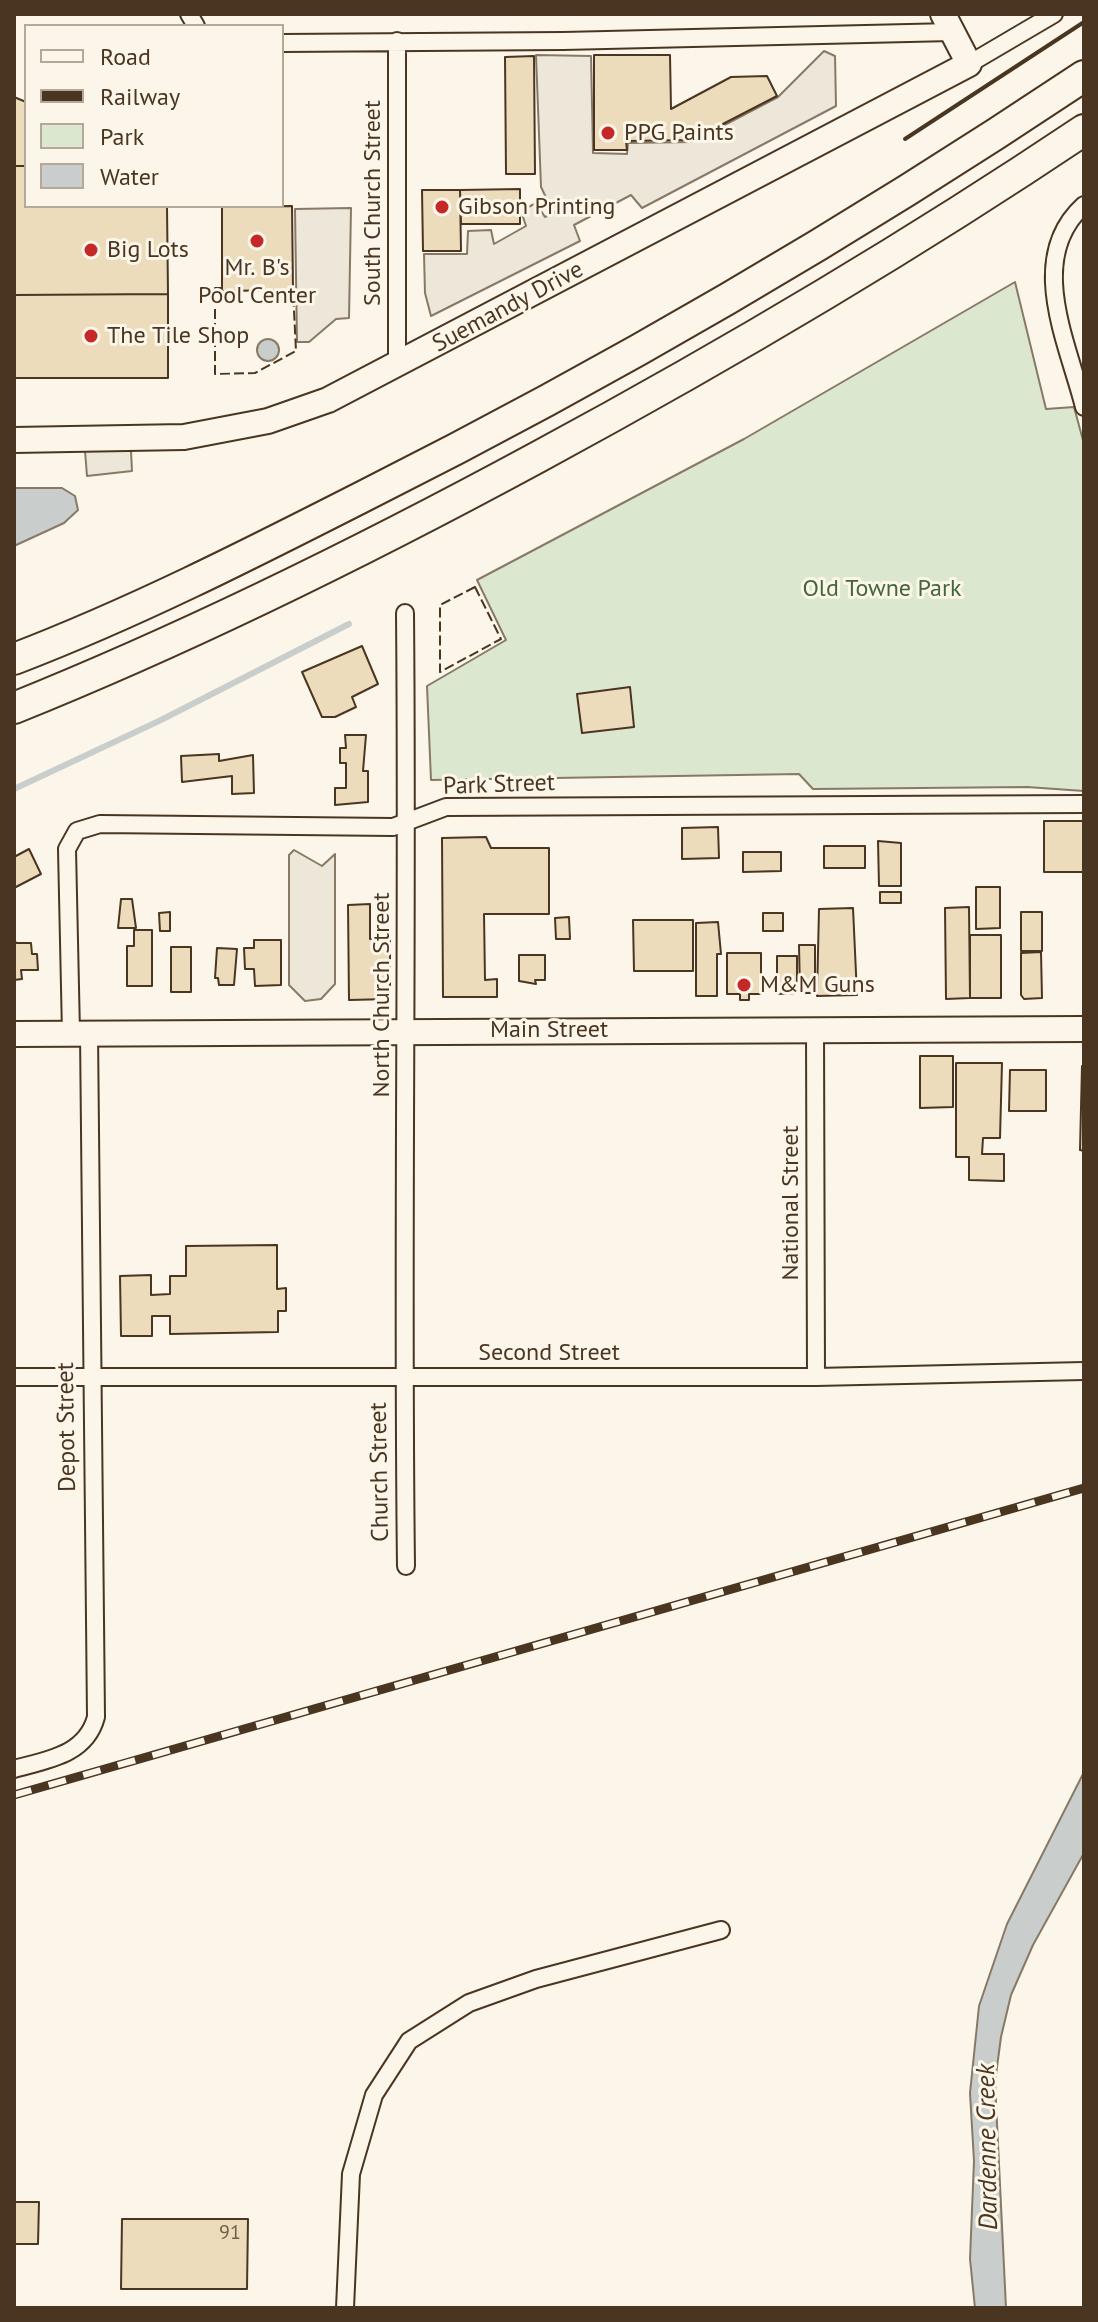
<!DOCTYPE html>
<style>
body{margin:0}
#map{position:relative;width:1098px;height:2322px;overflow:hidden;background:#fbf6e9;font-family:"PT Sans",sans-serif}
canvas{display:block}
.frame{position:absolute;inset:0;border:16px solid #4a3520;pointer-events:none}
.legend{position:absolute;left:24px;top:24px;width:260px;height:184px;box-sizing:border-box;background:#fbf6e9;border:2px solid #b4a999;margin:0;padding:10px 14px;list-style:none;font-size:24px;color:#4a3520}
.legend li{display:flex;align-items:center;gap:16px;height:40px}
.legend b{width:40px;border:2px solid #b4a999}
</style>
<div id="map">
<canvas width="1098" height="2322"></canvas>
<div class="frame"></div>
<ul class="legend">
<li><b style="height:10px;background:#fbf6e9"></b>Road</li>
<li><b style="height:10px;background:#4a3520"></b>Railway</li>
<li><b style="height:22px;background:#dce7d0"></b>Park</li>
<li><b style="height:22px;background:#c9cecd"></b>Water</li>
</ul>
</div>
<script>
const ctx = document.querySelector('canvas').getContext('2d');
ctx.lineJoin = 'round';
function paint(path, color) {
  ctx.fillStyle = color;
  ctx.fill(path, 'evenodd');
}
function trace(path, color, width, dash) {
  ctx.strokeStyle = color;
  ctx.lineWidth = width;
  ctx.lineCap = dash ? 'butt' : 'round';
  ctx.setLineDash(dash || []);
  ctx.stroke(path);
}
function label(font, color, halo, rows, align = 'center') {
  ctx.font = font + ' "PT Sans",sans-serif';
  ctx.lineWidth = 6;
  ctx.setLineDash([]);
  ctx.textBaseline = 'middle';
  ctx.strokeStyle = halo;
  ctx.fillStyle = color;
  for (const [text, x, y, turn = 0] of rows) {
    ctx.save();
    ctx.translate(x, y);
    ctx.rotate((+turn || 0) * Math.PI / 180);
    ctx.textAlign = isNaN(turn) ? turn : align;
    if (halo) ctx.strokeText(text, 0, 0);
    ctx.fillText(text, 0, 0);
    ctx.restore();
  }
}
const green = new Path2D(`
 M1015 282 1046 409 1074 407 1084 444V791L1027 787 813 789 799 774 431 780 427 686 506 640 477 580 744 439Z`);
const parking = new Path2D(`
 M824 51 835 56 836 106 642 208 631 195 574 225 580 241 431 316 425 293 424 254H467L468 231 491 230 494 244 526 226 521 211 536 203 545 217 567 206 565 201 551 208 541 187 536 55 591 56 593 153 627 154 628 143 692 142 778 97Z
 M351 208 349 318 336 319 309 342H297L295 209Z
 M85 451H131L132 471 87 476Z
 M294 850 322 866 335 854V984L321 999 305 1001 289 985V855Z`);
const water = new Path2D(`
 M257 350a11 11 0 1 1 22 0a11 11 0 1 1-22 0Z
 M14 488H62L75 496 78 510 64 523 14 546Z
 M1084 1772V1853L1033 1945 1011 1995 1001 2037 995 2082 1006 2308H975L970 2259 974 2161 970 2093 979 2006 1007 1924Z`);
const stream = new Path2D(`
 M14 789 159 721 349 624`);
const building = new Path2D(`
 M594 55H670L671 109 731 77 767 76 777 96 692 140 626 141 627 150H594Z
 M534 56 535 174H506L505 57Z
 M14 97 26 102V166H14Z
 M14 166H26V206H167L168 294 14 295Z
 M520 189V224H461L460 190Z
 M422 190H460L461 251H423Z
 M292 206 293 290 222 291V207Z
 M168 294V378H14V295Z
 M362 646 378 684 352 697 356 707 335 717H322L302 672Z
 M630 687 634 727 582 733 577 694Z
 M345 735H366L363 771H368V802L335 805V788H346V763H340V748H346Z
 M219 754V761L253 755 254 793 232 794V776L182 782 181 756Z
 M1044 821H1084V872H1044Z
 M718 827 719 858 682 859V828Z
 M486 837 491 848H549V914H484L485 980 497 979V997H443L442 838Z
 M878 841 901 843V886H879Z
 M824 846H865V868H824Z
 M29 849 41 874 14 888V857Z
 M743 852H781V871L743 872Z
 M976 887H1000V928L976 929Z
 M880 892H901V903H880Z
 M121 899H132L136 928H118Z
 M370 904V939H390V999L349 1000 348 905Z
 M969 907 970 998 946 999 945 908Z
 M853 908 857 995 817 996 819 909Z
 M170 912V931H160L159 913Z
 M1021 912H1042V951H1021Z
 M763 913H783V931H763Z
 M569 917 570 939H556L555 918Z
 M633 920H693V971H634Z
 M718 922 721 954H717V996H696V923Z
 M134 930H152V986H127V946H134Z
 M970 935H1001V998H970Z
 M14 939 16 943H31L32 954H37L38 970H21L22 979 14 980Z
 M254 940H281V985L255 986 254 969H245L244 948H254Z
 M799 945H815V993H800Z
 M171 947H191V992H171Z
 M217 948 237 949 234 985H219L218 978H215Z
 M1041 952 1042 998 1024 999 1021 995V953Z
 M727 953H761V994H749V1000H740V994H727Z
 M519 955H545V980H535L536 984 519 981Z
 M777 956H797V993L777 994Z
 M920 1056H953V1107L920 1108Z
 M956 1063H1002L1000 1138H983L982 1154H1004V1181L969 1180V1157H956Z
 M1082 1066H1084V1151L1080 1150Z
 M1010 1070H1046V1111H1009Z
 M277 1245V1289L286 1288V1311H278V1332L170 1334V1316H152V1336H121L120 1276 151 1275V1295L170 1294V1276H186V1246Z
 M14 2202H39L38 2244H14Z
 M122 2219H248L247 2289H121Z`);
const street = new Path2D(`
 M189 14 196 26
 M282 43 563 41 952 32
 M969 64 1054 14
 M1084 205C1025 258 1068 343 1084 407
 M397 366V41
 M405 613C408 931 402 1248 406 1566
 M815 1028 816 1377
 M71 1033 67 849 77 831 100 824 393 827 446 807 1084 804
 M14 1377H816L1084 1371
 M14 1769C47 1760 86 1755 96 1717L89 1033
 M345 2308 351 2174 374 2095 409 2041 469 2003 536 1979 721 1930`);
const secondary = new Path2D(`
 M14 440 184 437 268 421 328 400 969 64 943 14
 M14 1034 1084 1029`);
const highway = new Path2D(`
 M14 659C134 613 250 554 364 496 613 371 852 231 1084 76
 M14 708C193 636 368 549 538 457 725 356 908 248 1084 130`);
const rail = new Path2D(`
 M14 1795 1084 1488`);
const fence = new Path2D(`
 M222 288H215V374L255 373 296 351 293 290
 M475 587 501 639 440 672V605Z`);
const wall = new Path2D(`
 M905 139 1084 22`);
const markers = [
 [608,133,8,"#c62828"],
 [442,207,8,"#c62828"],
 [257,241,8,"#c62828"],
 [91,250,8,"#c62828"],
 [91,336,8,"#c62828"],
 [744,985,8,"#c62828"]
];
const numberNames = [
 ["91",230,2233]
];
const poiNames = [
 ["PPG Paints",624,133],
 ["Gibson Printing",458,207],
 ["Big Lots",107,250],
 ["Mr. B's",257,268,"center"],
 ["Pool Center",257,296,"center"],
 ["The Tile Shop",107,336],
 ["M&M Guns",760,985]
];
const streetNames = [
 ["South Church Street",373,203,-90],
 ["Suemandy Drive",508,307,-28],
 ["Park Street",499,785,-2],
 ["North Church Street",382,995,-90],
 ["Main Street",549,1030],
 ["National Street",791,1203,-90],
 ["Second Street",549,1353],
 ["Depot Street",67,1427,-91],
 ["Church Street",380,1472,-91]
];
const parkNames = [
 ["Old Towne Park",882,589]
];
const waterNames = [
 ["Dardenne Creek",988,2147,-91]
];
paint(green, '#dce7d0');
trace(green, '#887966', 2);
paint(parking, '#ede7d9');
trace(parking, '#887966', 2);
paint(water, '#c9cecd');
trace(water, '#887966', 2);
trace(stream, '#c9cecd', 6);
paint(building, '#ecdcbc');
trace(building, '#4a3520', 2);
trace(street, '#4a3520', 20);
trace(secondary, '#4a3520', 28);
trace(highway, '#4a3520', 34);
trace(street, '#fbf6e9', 16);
trace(secondary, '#fbf6e9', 24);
trace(highway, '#fbf6e9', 30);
trace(rail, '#4a3520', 9);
trace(rail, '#fbf6e9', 6, [18]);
trace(fence, '#4a3520', 2, [10, 4]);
trace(wall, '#4a3520', 4);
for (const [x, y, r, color] of markers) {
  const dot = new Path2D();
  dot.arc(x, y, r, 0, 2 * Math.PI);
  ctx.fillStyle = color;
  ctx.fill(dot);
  trace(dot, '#fbf6e9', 3);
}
label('20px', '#725f47', null, numberNames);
label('24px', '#4a3520', '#fbf6e9', poiNames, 'left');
label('24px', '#4a3520', '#fbf6e9', streetNames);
label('24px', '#436837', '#fbf6e9', parkNames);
label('italic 26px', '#4a3520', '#fbf6e9', waterNames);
</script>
